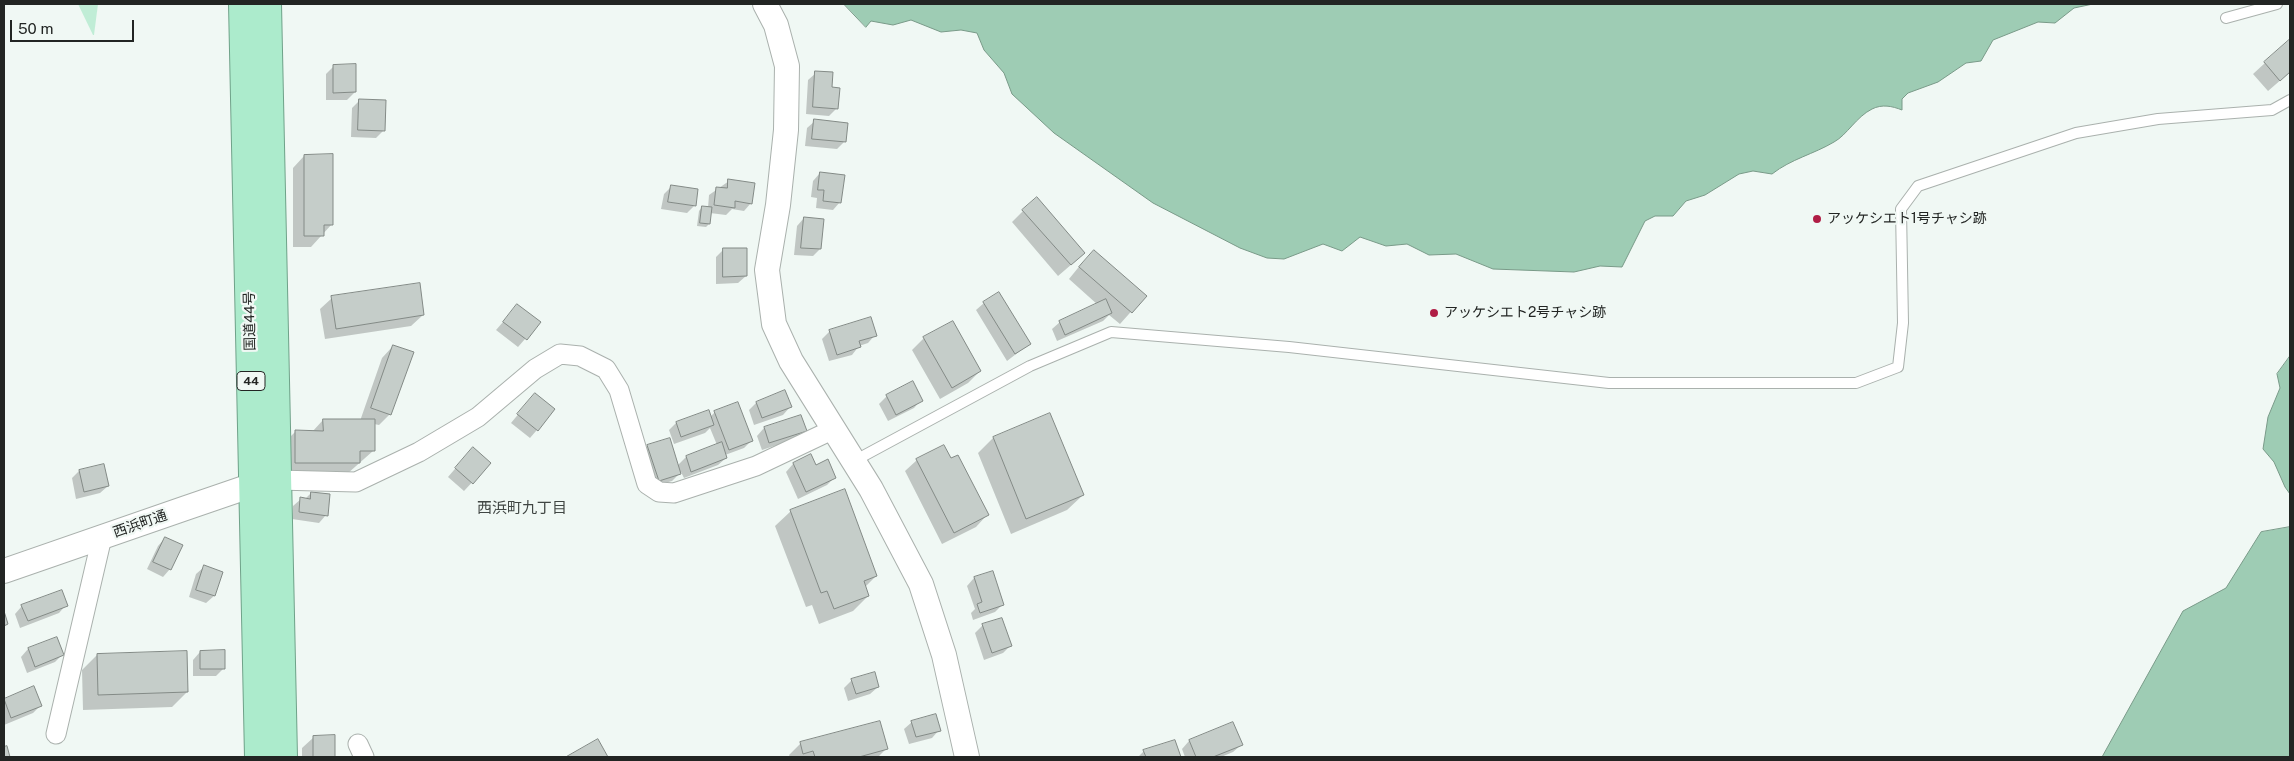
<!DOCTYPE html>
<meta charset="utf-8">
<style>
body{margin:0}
#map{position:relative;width:2294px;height:761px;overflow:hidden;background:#f0f8f4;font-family:"Public Sans",sans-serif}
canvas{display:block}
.frame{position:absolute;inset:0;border:5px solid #222523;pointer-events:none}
.scale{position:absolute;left:10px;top:20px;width:124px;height:22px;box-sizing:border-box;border:2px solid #222523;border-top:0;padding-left:6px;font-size:15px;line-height:18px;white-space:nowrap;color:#222523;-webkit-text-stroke:4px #f0f8f4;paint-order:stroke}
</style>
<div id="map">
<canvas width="2294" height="761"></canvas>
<div class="frame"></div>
<div class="scale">50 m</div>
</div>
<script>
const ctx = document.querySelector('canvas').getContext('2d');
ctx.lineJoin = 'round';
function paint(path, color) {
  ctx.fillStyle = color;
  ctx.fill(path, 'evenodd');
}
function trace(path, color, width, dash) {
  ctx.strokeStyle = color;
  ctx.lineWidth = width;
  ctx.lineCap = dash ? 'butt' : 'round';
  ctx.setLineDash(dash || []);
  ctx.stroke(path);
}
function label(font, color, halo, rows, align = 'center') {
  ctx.font = font + ' "Public Sans","Noto Sans JP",sans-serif';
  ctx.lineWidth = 4.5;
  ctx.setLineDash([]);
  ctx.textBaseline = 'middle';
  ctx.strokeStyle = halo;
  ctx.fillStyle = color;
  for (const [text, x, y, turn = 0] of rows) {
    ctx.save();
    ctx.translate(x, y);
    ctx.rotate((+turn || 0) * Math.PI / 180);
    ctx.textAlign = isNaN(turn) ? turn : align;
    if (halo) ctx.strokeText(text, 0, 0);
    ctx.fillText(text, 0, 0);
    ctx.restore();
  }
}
const green = new Path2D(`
 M78 4H98L94 35H93Z`);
const water = new Path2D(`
 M844 4H2093L2074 8 2055 23 2038 22 1993 40 1981 61 1966 63 1938 82 1908 93 1902 99V110C1892 106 1882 104 1872 109 1856 117 1847 135 1834 142 1814 154 1791 159 1772 174L1753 171 1739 174 1705 195 1686 201 1673 216H1655L1645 221 1622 267 1600 266 1574 272 1493 269 1456 254 1429 255 1407 244 1386 246 1360 237 1342 251 1323 244 1284 259 1267 258 1240 248 1153 203 1054 133 1012 94 1004 73 984 50 977 33 961 30 941 32 911 20 893 25 871 21 866 27Z
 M2290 356V494L2285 487 2274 462 2263 449 2268 417 2280 388 2277 374Z
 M2290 527V757H2102L2183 611 2226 588 2261 532Z`);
const shadow = new Path2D(`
 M2290 40V72L2268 91 2253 74Z
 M334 66 355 92 347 100H326V74Z
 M816 73 831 88 837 108 829 116 806 114 808 80Z
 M359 101 384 130 376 138 351 137 352 108Z
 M815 121 844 142 837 149 805 146 807 128Z
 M304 156 332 224 311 247H293V168Z
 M820 173 840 202 833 210 816 208 817 198 811 197 813 181Z
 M729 181 751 203 744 211 732 209 726 215 710 213 709 224 706 227 697 226 699 211 702 207 708 208 709 195Z
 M671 187 694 206 687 213 661 209 664 194Z
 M1023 211 1072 264 1058 276 1012 222Z
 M804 218 820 249 813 256 794 255 797 226Z
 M723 250 746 276 738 283 716 284V257Z
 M1082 263 1145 296 1120 324 1109 315 1103 321 1057 341 1052 329 1060 322 1098 305 1069 279Z
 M332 298 423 315 411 326 325 339 320 309Z
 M984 303 1029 344 1007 361 976 310Z
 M517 306 539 323 518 347 496 330Z
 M952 322 980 371 968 383 940 399 912 350 924 338Z
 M830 331 875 335 868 343 859 346 852 355 829 361 822 339Z
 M393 346 390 414 379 425 374 424 373 451 347 474H284V443L295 432H312L323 420 360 421 382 358Z
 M535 394 554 410 530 438 511 423Z
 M887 396 921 400 914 408 888 421 879 404Z
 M756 403 790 407 783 415 754 425 749 410Z
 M715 412 751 441 744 448 725 455 726 458 718 465 684 478 681 472 672 481 651 487 641 454 648 446 677 466 686 457 717 445 710 428 705 433 674 444 669 430 676 423 710 417Z
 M1050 415 1083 495 1067 510 1011 534 978 453 993 438Z
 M764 428 805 431 798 438 762 450 757 436Z
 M466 456 490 463 464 491 448 477Z
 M811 456 816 467 835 477 827 485 798 499 786 472 793 464Z
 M917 460 987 515 976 527 942 544 905 471Z
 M79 471 108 486 100 493 76 499 72 478Z
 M311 493 326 515 319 523 292 519 293 506 301 499H305Z
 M791 511 876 576 865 587 868 596 853 611 819 624 812 605 806 607 775 526Z
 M165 538 170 569 163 577 147 569 158 546Z
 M204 567 214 596 206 603 189 597 196 574Z
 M992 572 1003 604 995 612 973 620 971 613 975 609 967 586 974 578Z
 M66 605 59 613 20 628 15 614 22 606Z
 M983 625 1010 646 1003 653 984 660 975 633Z
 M57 638 63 654 55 662 27 673 21 657 28 649Z
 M200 652 224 668 216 676H193V660Z
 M97 655 187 692 172 707 83 710 82 670Z
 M852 680 878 687 870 694 848 701 844 688Z
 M34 688 40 706 33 713 4 725V700Z
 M912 722 939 730 932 738 909 744 904 729Z
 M1232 723 1241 745 1233 752 1221 757H1185L1182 749 1189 741Z
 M314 737H334V757H302V748Z
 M1175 741 1180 757H1138L1144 751Z
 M801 743 886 749 878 757H790L789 755Z`);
const building = new Path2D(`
 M2290 39V72L2280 81 2264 62Z
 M356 64V92L333 93V65Z
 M815 71 833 72 832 87 840 88 838 109 813 107Z
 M359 99 386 100 385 131 358 130Z
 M814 119 848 123 846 142 812 139Z
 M333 154V225H324V236H304V155Z
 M820 172 845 175 841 203 823 201 824 190H818Z
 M728 179 755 183 752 204 735 201V208L714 205 716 187 727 188Z
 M671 185 698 189 696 206 668 202Z
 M1037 197 1085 253 1071 265 1022 210Z
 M702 206 712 207 710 224 700 223Z
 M804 217 824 219 821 249 801 248Z
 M723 248H747V276L723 277Z
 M1094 250 1147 296 1132 313 1079 267Z
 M420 283 424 315 336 329 331 296Z
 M999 292 1031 344 1015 354 983 302Z
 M1106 299 1112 313 1065 335 1059 321Z
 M517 304 541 322 527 340 503 322Z
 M871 317 877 336 859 341 861 347 837 355 829 330Z
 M953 321 981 371 952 388 923 337Z
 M393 345 414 352 391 415 371 408Z
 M913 381 923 401 896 415 886 395Z
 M785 390 792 407 762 418 756 402Z
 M535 393 555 409 538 431 517 414Z
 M738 402 753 441 729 450 714 411Z
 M709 410 714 425 681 437 676 422Z
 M1050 413 1084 495 1026 519 993 437Z
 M801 415 807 431 769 443 764 427Z
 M323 419H375V451H360V463H295V430L323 431Z
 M670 438 681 474 659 481 647 445Z
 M722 442 727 458 691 472 686 456Z
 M944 445 951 458 958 455 989 515 954 533 916 459Z
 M473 447 491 463 473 484 455 468Z
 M811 454 816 465 828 459 836 478 806 492 793 463Z
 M104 464 109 486 84 492 79 470Z
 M845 489 877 576 864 581 869 596 834 609 827 591 821 593 790 510Z
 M311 492 330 494 328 516 299 512 300 497 310 499Z
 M165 537 183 545 171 570 153 562Z
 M204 565 223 572 215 596 196 590Z
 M993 571 1004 605 980 613 977 604 982 602 974 577Z
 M62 590 68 606 28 621 21 605Z
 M4 611 8 624 4 626Z
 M1002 618 1012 646 992 653 982 624Z
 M57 637 64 655 35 667 28 648Z
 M225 650V669H200V651Z
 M187 651 188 692 98 695 97 654Z
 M875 672 879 687 856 694 851 679Z
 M34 686 42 706 11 718 4 699Z
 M936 714 941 731 916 737 911 721Z
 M880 721 888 749 859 757H815L813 751 803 754 800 742Z
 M1233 722 1243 745 1213 757H1196L1189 740Z
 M335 735V757H313V736Z
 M598 739 608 757H566Z
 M1175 740 1181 757H1146L1143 750Z
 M7 746 10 757H4V747Z`);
const service = new Path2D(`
 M2226 18 2277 4
 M854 461 1030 366 1111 332 1289 347 1609 383H1856L1898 367 1903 323 1901 209 1918 186 2076 133 2158 119 2272 110 2290 100`);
const minor = new Path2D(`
 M277 480 356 482 419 452 478 417 535 369 560 354 580 356 606 369 619 390 647 484 659 492 674 493 756 466 834 429
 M56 734 102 537
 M358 744 364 757`);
const tertiary = new Path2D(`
 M765 4 776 25 787 66 786 130 778 205 767 270 774 324 791 361 871 489 921 584 944 655 967 757
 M4 571 183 509 253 485 271 482`);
const trunk = new Path2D(`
 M243 4 259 757
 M267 4 283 757`);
const markers = [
 [1817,219,5,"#b01d45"],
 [1434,313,5,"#b01d45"]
];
const shields = [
 [251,381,28]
];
const shieldNames = [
 ["44",251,381]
];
const poiNames = [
 ["アッケシエト1号チャシ跡",1827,219],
 ["アッケシエト2号チャシ跡",1444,313]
];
const streetNames = [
 ["国道44号",250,321,-91],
 ["西浜町通",140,524,-19]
];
const neighbourhoodNames = [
 ["西浜町九丁目",522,508]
];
paint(green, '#c0edd6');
paint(water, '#9eccb4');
trace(water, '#799a88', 1);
paint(shadow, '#0003');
paint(building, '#c5cdc9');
trace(building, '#838a86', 1);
trace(service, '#aab1ad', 12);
trace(minor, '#aab1ad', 21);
trace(tertiary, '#aab1ad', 26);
trace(trunk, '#6fa289', 30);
trace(service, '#fff', 10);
trace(minor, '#fff', 19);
trace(tertiary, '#fff', 24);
trace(trunk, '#acebcc', 28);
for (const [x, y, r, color] of markers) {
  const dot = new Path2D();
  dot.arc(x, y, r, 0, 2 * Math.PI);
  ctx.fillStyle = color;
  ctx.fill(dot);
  trace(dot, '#f0f8f4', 2);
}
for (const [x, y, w] of shields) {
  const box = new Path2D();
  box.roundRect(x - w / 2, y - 9.5, w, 19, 4);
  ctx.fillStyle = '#f0f8f4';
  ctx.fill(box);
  trace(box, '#222523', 1);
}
label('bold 12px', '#222523', null, shieldNames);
label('14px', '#222523', '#f0f8f4', poiNames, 'left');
label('14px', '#222523', '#f0f8f4', streetNames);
label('15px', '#404643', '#f0f8f4', neighbourhoodNames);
</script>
